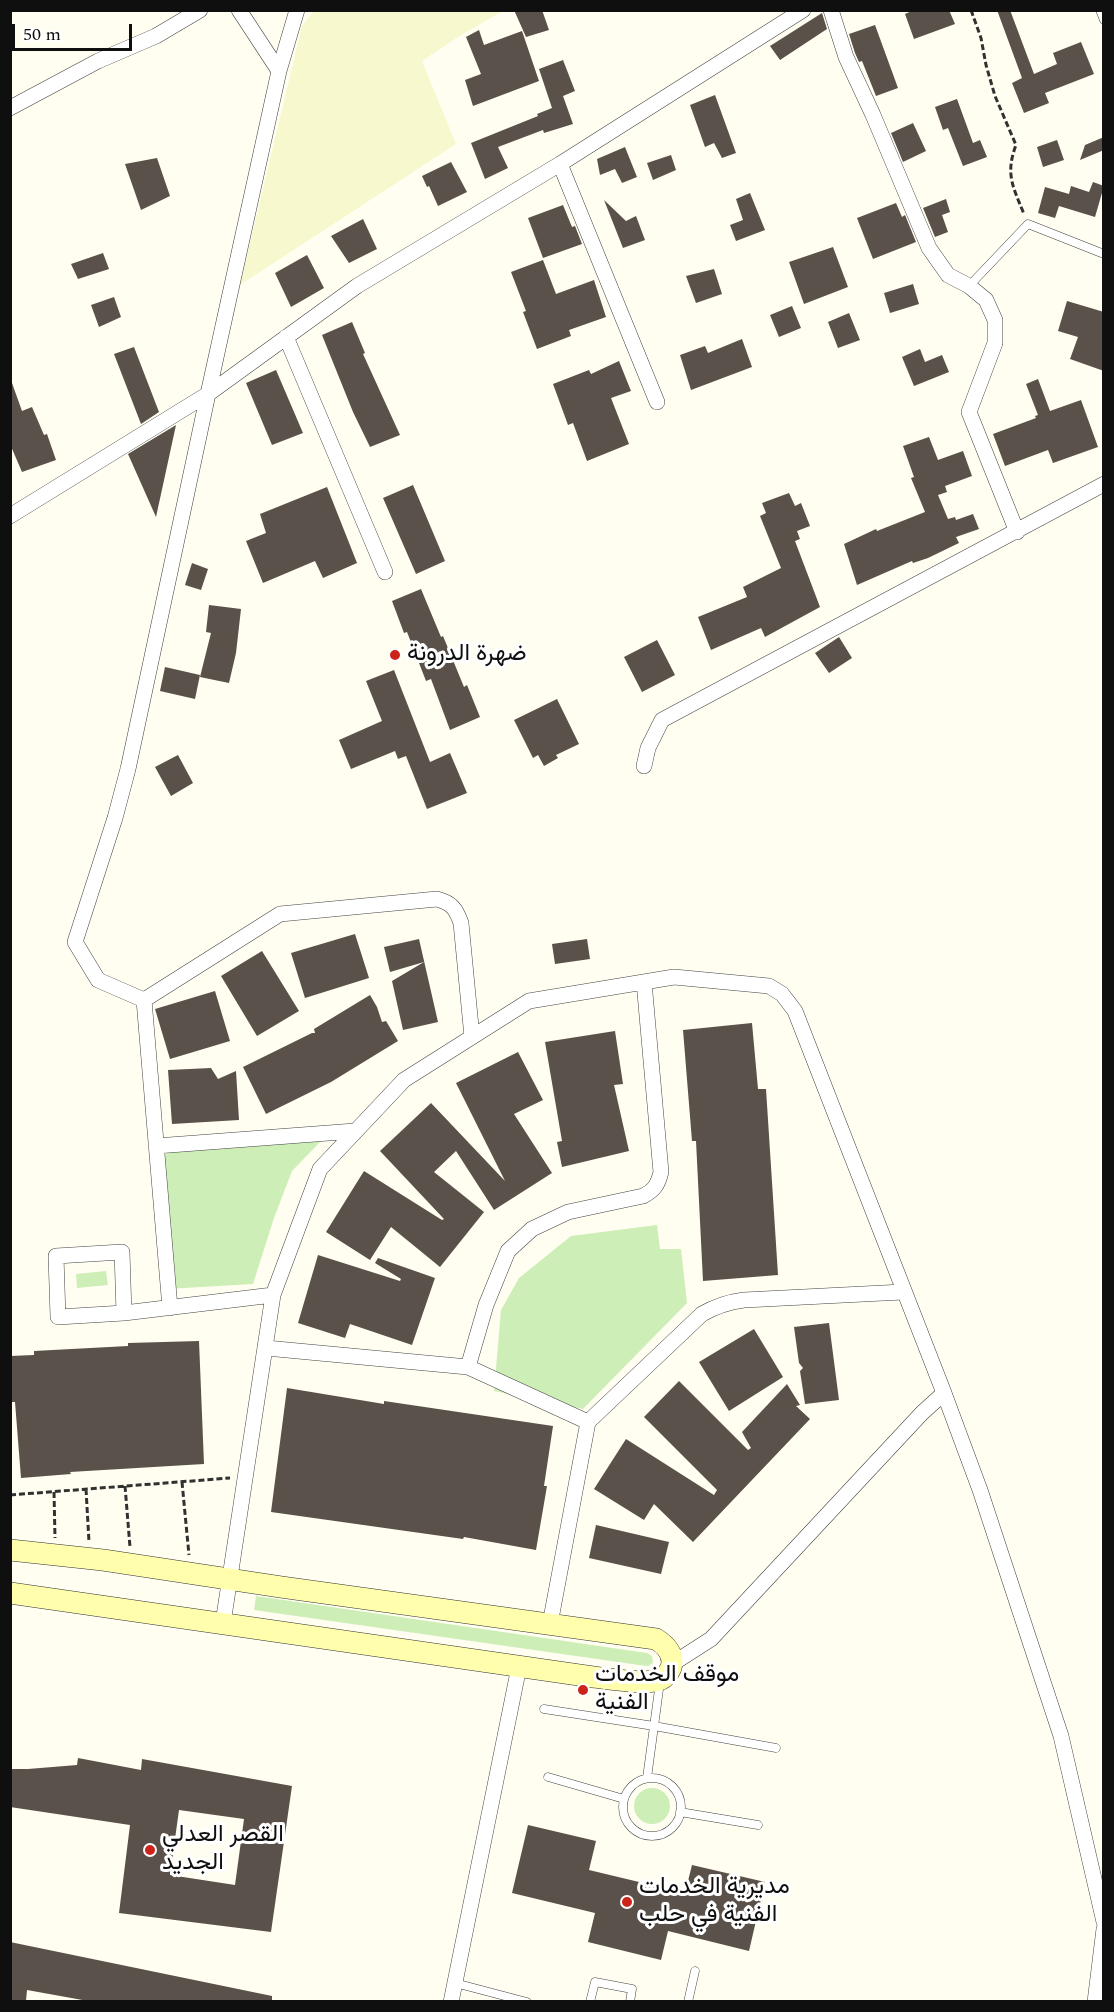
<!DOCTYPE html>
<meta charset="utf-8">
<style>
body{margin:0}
#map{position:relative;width:1114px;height:2012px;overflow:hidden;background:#fffef1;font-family:Spectral,serif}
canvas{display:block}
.frame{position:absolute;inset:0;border:12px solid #0f0f0f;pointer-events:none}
.scale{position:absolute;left:12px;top:24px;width:120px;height:27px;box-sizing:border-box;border:3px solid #0f0f0f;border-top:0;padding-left:8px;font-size:18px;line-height:21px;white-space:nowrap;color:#0f0f0f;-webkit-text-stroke:4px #fff;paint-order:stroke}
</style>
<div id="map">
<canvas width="1114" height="2012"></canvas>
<div class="frame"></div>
<div class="scale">50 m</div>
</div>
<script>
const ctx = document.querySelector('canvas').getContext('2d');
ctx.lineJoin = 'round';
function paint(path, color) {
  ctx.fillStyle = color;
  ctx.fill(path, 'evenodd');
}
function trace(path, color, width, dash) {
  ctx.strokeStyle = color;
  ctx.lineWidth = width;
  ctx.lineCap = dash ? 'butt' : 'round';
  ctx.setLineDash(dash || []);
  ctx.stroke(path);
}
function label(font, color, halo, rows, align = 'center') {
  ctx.font = font + ' Spectral,Vazirmatn,serif';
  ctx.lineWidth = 6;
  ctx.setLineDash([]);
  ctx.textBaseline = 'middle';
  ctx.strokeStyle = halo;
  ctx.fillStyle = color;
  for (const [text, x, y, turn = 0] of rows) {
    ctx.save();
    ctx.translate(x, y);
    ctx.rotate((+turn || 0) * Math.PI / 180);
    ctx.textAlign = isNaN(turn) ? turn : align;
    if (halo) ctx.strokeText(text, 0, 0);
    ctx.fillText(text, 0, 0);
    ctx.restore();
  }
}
const farmland = new Path2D(`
 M314 11H503L461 35 422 61 456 144 240 285 302 26Z`);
const green = new Path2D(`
 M324 1138 292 1171 274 1218 253 1284 167 1289 158 1159 170 1152Z
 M657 1225 660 1249H681L687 1303 583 1409 494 1391 501 1310 519 1278 571 1236Z
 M106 1271 108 1285 77 1288 76 1274Z
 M256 1596 647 1653 652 1656 653 1663 648 1666 639 1665 254 1610Z
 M634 1806a18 18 0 1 1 36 0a18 18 0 1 1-36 0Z`);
const building = new Path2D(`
 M514 10H542L549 30 526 37Z
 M914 10H949L955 24 914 39 905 14Z
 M997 10H1010L1034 74 1057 64 1053 53 1081 42 1094 74 1045 93 1049 103 1024 113 1012 83 1022 78Z
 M822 13 827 29 780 60 770 46Z
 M875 25 898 88 876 96 862 61 859 62 855 53 849 34Z
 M479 30 484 45 522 31 539 81 473 106 465 80 481 74 466 37Z
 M563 60 575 91 563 96 573 124 544 133 543 130 498 147 508 168 485 179 471 143 538 116 537 114 552 108 539 69Z
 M715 95 736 153 722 158 714 143 705 147 690 105Z
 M957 99 973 143 980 140 987 157 963 166 948 128 943 130 935 107Z
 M913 123 926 151 903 162 891 133Z
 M1104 137V150L1080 160 1085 145Z
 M1057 140 1064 160 1043 167 1037 147Z
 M625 147 637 177 622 183 615 169 600 175 597 159Z
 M671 155 676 170 653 180 647 163Z
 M157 158 170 196 141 210 125 164Z
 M451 162 467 192 438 206 429 186 427 187 422 176Z
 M1093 182 1104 186 1095 217 1059 206 1055 218 1038 213 1045 187 1069 194 1071 186 1089 192Z
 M750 193 765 230 736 241 730 225 743 220 736 199Z
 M946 199 950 212 942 215 948 232 935 237 923 208Z
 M604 200 626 221 636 216 645 240 623 248Z
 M896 203 902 217 905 215 916 242 873 259 857 218Z
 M563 205 572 227 575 226 582 244 543 258 528 218Z
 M363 219 377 249 349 263 331 236Z
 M833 247 848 287 804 304 789 262Z
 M103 253 109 269 78 279 71 264Z
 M307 255 324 288 291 307 275 273Z
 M543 260 556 294 594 280 606 317 569 330 571 336 537 349 523 312 526 311 511 272Z
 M714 269 722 294 696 303 686 276Z
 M913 284 919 304 890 313 884 293Z
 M114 297 121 317 99 327 91 305Z
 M1067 301 1104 312V371L1070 359 1078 337 1058 331Z
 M792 306 801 328 779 337 770 315Z
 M849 313 860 340 838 348 828 322Z
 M352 322 365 353 363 354 400 435 370 447 353 412 322 335Z
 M742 339 752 367 691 390 680 355 705 346 708 353Z
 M134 347 159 412 141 424 114 354Z
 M920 349 925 362 942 355 949 372 914 386 902 357Z
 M619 361 631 391 611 398 629 444 587 461 573 423 568 425 553 384 589 370 591 374Z
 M276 370 303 433 272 445 246 383Z
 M1038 379 1050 411 1081 400 1098 447 1053 463 1048 450 1005 466 993 434 1036 418 1035 416 1038 415 1026 384Z
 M10 383H12L22 411 32 407 44 435 47 434 56 460 22 472 10 444Z
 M176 425 156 517 128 454Z
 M929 437 938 460 963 451 972 476 945 486 947 492 938 495 948 519 955 517 956 520 973 514 979 529 956 537 959 543 928 558 913 563 912 561 857 585 844 544 876 529 877 531 925 512 911 478 914 477 903 446Z
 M413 485 445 561 416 574 383 498Z
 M327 487 357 563 323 578 315 561 263 583 246 541 266 533 260 514Z
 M789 493 795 506 801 503 810 526 797 531 800 539 795 541 820 607 765 637 761 628 711 650 698 617 747 597 743 587 781 568 760 516 766 513 762 503Z
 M192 563 208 569 201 590 185 585Z
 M421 589 441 637 443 636 464 687 467 685 480 717 450 730 431 679 426 681 407 632 404 633 392 601Z
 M209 605 241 609 236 653 229 683 200 677 211 633 206 632Z
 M839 637 852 658 829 673 815 653Z
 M657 640 675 675 642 692 624 657Z
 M165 667 200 675 195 699 160 691Z
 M394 670 430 762 450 753 467 793 427 809 406 756 398 759 395 751 351 769 339 740 382 721 366 681Z
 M557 699 579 744 556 755 558 758 544 766 538 755 533 758 514 720Z
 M178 755 193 783 171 796 155 767Z
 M355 934 369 978 305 998 291 953Z
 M419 939 438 1022 403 1030 392 981 424 962 390 972 384 947Z
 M587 939 590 959 555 964 552 944Z
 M262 951 299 1011 257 1036 221 976Z
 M215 991 230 1041 170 1059 155 1009Z
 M370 995 377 1007 382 1022 386 1021 398 1041 331 1082 266 1114 243 1067 312 1033H315L314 1029Z
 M752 1023 758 1089H766L778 1275 703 1281 696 1141H692L683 1030Z
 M615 1031 623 1084 614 1085 629 1151 562 1167 557 1142 562 1141 545 1042Z
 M518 1052 543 1100 514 1114 552 1173 494 1210 456 1151 434 1172 484 1212 440 1267 391 1227 370 1260 326 1232 364 1171 442 1220 444 1219 380 1151 431 1103 505 1181 456 1083Z
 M211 1068 218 1079 236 1071 239 1120 172 1124 168 1070Z
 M318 1255 400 1281 401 1279 375 1263 378 1258 435 1278 412 1345 350 1324 345 1338 298 1323Z
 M829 1323 839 1400 805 1404 800 1371 803 1368 799 1363 794 1327Z
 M754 1329 783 1377 729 1411 699 1362Z
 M199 1341 204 1464 70 1472 71 1474 21 1478 15 1402H10V1356L34 1355V1351L128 1346V1343Z
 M679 1381 748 1450 751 1448 742 1432 787 1384 800 1405 796 1406 810 1419 693 1542 654 1504 644 1520 594 1489 626 1439 714 1495 717 1490 644 1417Z
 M287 1388 384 1404V1401L553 1426 544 1486H547L536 1550 464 1537 463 1539 271 1512Z
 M596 1525 669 1542 661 1574 589 1558Z
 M78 1758 141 1770 142 1759 292 1786 271 1932 119 1913 130 1825 10 1807V1769H28L77 1765ZM179 1810 244 1819 235 1885 170 1875Z
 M528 1825 596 1841 589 1870 685 1893 692 1865 765 1882 749 1951 668 1931 661 1960 588 1942 595 1913 512 1893Z
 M10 1942 272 1996V2001H88L27 1990 26 2001H10Z`);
const path = new Path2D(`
 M971 10 981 38 986 65 995 96 1016 145C1005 174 1013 187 1024 214
 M182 1482 189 1555
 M125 1486 130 1547
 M86 1489 89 1542
 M54 1492 55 1538
 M10 1495 230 1478`);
const lane = new Path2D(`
 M1100 10 1104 20
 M969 286 1028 224 1104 254
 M544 1709 654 1726 776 1748
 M548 1777 624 1799
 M623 1807a29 29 0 1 1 58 0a29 29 0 1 1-58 0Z
 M647 1778 660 1682
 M680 1812 758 1825
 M455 1983 527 2002
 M590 2002 595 1982 632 1989 630 2002
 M688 2002 695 1971`);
const street = new Path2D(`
 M239 10 279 71
 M831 10 846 57 873 115 929 248 948 275 969 286 986 300 995 320V343L969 412 1017 532
 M10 108 98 61 156 36 200 10
 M560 164 657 402
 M286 337 385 572
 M10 516 208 394 279 71 297 10
 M644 766 648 748 662 720 1104 484
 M144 1000 170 1308
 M472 1037 461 923C456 909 452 903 437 899L280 914 144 1000 98 980 75 942 115 818 128 769 208 394 357 286 560 164 803 10
 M156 1146 355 1131
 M124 1313 122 1252 56 1256 58 1317 124 1313 273 1295
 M266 1348 468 1367 486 1305 508 1251 532 1229 568 1212 643 1196C655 1190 658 1184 661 1172L644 982
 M468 1367 588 1422 702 1314C716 1306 728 1302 744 1300L903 1292
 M223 1623 273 1295 320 1169 404 1080 529 1001 674 977 769 986 782 994 795 1011 944 1393
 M550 1624 588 1422
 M672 1664 711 1639 922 1413 944 1393 980 1490 1061 1736 1104 1922
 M451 2002 519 1667
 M1095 2002 1104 1929`);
const secondary = new Path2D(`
 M10 1550 103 1560 281 1587 656 1639C664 1644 672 1651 672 1662 672 1669 666 1678 659 1680 644 1685 603 1678 586 1676L10 1593`);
const markers = [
 [395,655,6,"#cc231a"],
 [583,1690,6,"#cc231a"],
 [150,1850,6,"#cc231a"],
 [627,1902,6,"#cc231a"]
];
const poiNames = [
 ["ضهرة الدرونة",407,655],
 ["موقف الخدمات",595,1676],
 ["الفنية",595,1704],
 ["القصر العدلي",162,1836],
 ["الجديد",162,1864],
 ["مديرية الخدمات",639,1888],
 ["الفنية في حلب",639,1916]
];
paint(farmland, '#f7f8ce');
paint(green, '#ceeeb7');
paint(building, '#59514a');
trace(lane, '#424242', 9);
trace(street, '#424242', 16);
trace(secondary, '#313131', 22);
trace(path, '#313131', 3, [6, 3]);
trace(lane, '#fff', 8);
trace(street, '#fff', 15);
trace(secondary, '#fffeac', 21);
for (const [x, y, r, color] of markers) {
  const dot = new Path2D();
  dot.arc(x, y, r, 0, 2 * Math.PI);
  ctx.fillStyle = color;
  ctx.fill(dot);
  trace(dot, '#fff', 2);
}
label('24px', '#0f0f0f', '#fff', poiNames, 'left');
</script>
